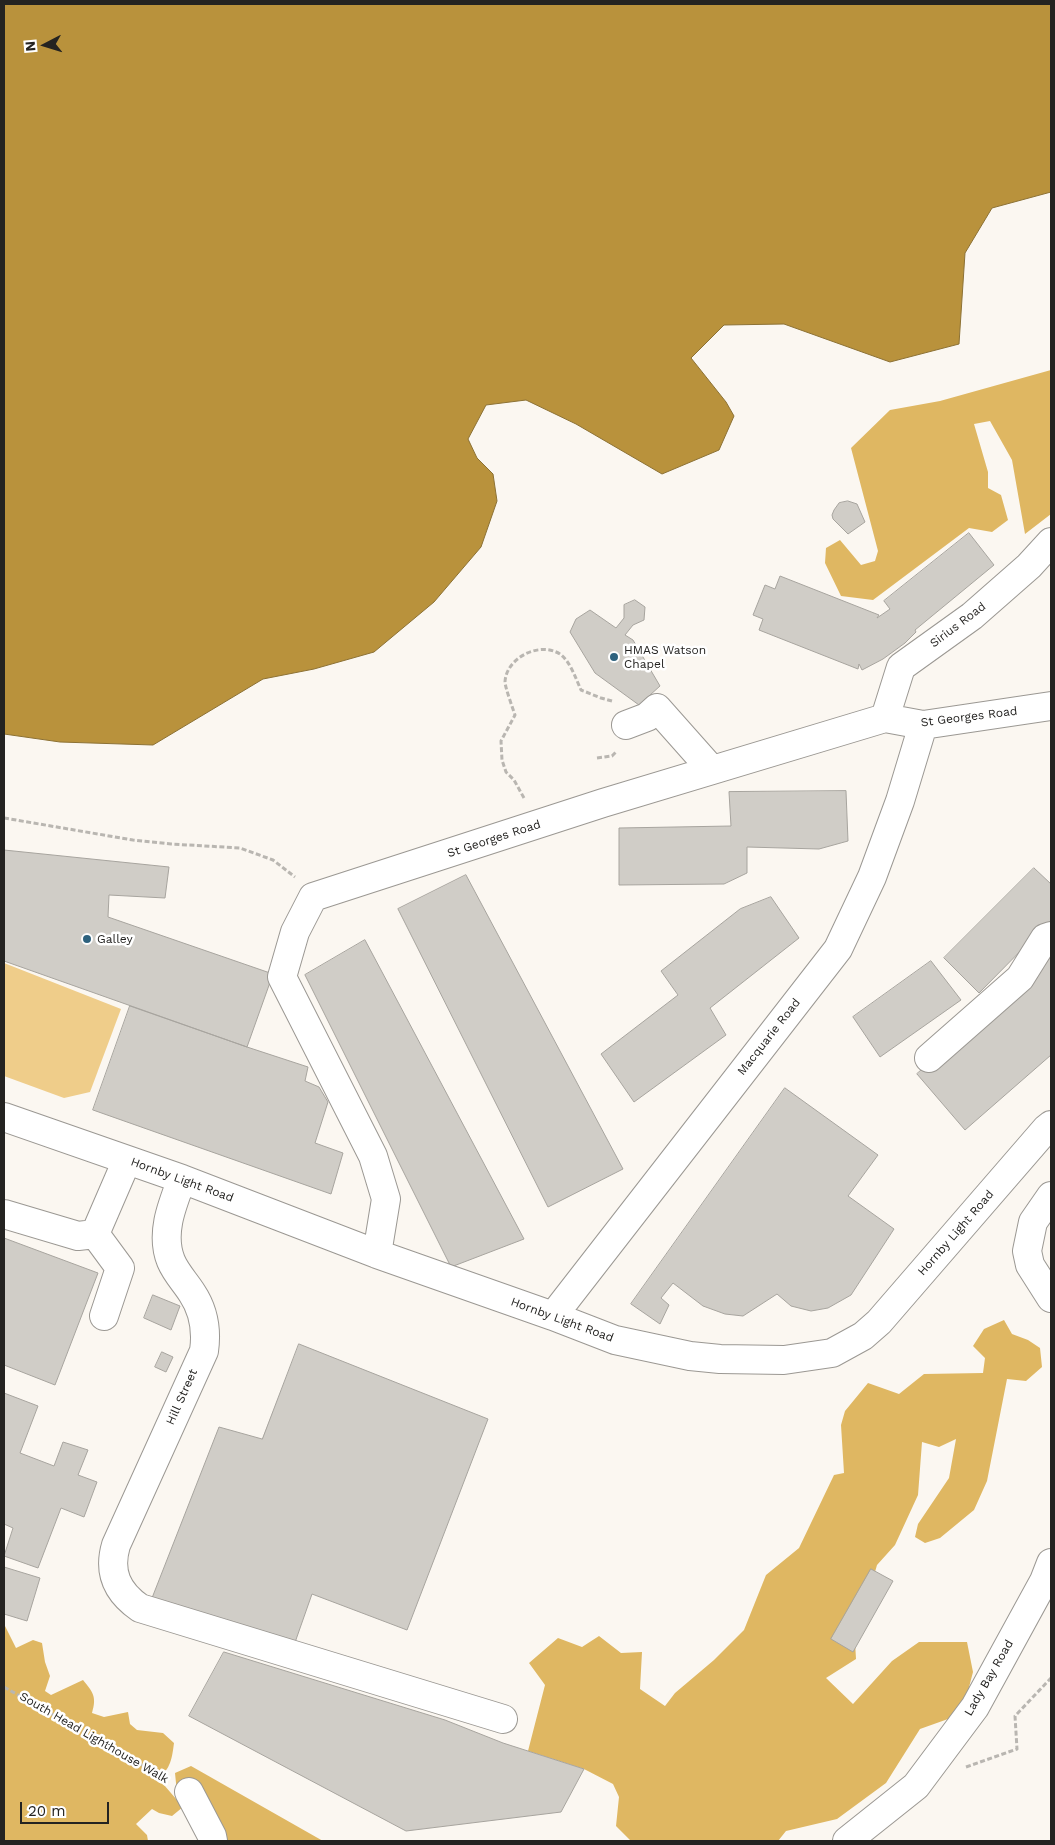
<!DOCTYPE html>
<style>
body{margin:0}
#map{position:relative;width:1055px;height:1845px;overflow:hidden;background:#fbf7f1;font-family:"Work Sans",sans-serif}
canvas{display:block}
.frame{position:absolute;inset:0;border:5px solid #242321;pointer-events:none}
.north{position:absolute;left:20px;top:20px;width:50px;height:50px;-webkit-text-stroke:4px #fff;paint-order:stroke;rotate:265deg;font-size:14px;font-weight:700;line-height:20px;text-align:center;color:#242321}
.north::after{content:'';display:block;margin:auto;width:18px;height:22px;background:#242321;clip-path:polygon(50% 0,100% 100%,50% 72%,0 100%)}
.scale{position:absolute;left:20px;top:1802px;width:89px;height:22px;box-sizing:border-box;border:2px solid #242321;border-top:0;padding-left:6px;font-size:15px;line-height:18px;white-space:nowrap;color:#242321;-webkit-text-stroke:4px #fff;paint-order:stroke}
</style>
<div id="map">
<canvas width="1055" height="1845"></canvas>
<div class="frame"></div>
<div class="north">N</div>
<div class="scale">20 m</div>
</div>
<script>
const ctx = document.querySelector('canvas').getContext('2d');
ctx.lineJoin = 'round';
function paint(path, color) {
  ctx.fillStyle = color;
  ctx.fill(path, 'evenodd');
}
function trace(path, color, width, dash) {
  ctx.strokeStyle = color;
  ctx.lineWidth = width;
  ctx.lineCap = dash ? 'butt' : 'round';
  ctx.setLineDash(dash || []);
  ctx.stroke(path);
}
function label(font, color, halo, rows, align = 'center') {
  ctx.font = font + ' "Work Sans",sans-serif';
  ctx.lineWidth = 5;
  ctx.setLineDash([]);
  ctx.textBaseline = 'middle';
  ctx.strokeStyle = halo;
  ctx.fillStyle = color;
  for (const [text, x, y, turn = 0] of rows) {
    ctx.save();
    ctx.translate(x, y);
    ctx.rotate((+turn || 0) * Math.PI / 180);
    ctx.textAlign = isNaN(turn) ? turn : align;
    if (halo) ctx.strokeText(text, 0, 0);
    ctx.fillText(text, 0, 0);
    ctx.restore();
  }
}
const green = new Path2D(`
 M4 963 121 1009 90 1092 64 1098 4 1076Z`);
const forest = new Path2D(`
 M1051 370V514L1025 534 1012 460 990 421 974 424 988 472V488L1001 495 1008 520 992 532 969 528 873 600 841 596 825 563 826 548 840 540 861 565 875 561 878 551 851 448 890 410 940 401Z
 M1004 1320 1012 1334 1028 1340 1040 1348 1042 1367 1026 1381 1007 1379 987 1481 974 1510 940 1538 925 1543 915 1537 918 1524 949 1478 956 1439 939 1447 922 1442 918 1495 895 1545 877 1565 855 1642 856 1659 826 1678 853 1704 892 1661 919 1642H967L973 1672 962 1714 920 1729 886 1783 837 1819 786 1831 778 1841H631L616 1826 619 1797 613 1784 584 1769 528 1751 545 1685 529 1663 558 1638 582 1647 599 1636 621 1653 642 1652 640 1689 665 1706 675 1693 714 1660 744 1630 766 1575 799 1548 834 1475 844 1473 841 1425 845 1411 868 1383 899 1394 924 1374 983 1373 985 1358 973 1346 984 1329Z
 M4 1624 16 1648 33 1640 42 1643 45 1662 50 1676 45 1691 51 1695 83 1680C93 1692 97 1697 92 1713L104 1717 128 1712 130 1724 137 1730 163 1733 174 1743C172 1758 171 1769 158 1778L183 1807 172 1816 159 1813 152 1809 136 1824 147 1835 148 1841H4Z
 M191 1766 323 1841H224L177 1793 175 1773Z`);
const water = new Path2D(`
 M4 4H1051V192L992 208 965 253 959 344 890 362 784 324 724 325 691 358 726 402 734 416 719 450 662 474 576 424 526 400 486 405 468 439 477 458 493 474 497 501 481 547 434 602 374 652 314 669 263 679 153 745 60 742 4 734Z`);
const building = new Path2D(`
 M848 501 857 504 865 522 848 534 833 519 832 515 834 510 839 503Z
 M969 533 994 565 915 630 916 632 905 643 883 659 862 670 859 664 858 669 759 630 763 619 753 615 765 585 775 589 780 576 879 615 877 618 890 609 884 601Z
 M635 600 645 607 644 620 633 625 625 635 633 640 660 686 639 705 595 673 570 632 576 619 590 610 616 628 624 618V605Z
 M846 791 848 841 819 849 747 847V873L724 884 619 885V828L731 826 729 792Z
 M4 850 169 867 165 898 109 895 108 917 273 974 247 1047 4 961Z
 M1034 868 1051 884V920L979 993 944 958Z
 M466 875 623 1169 548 1207 398 909Z
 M771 897 799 938 710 1008 726 1035 634 1102 601 1054 678 995 661 971 740 909Z
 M365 940 524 1239 451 1267 305 975Z
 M1051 958V1055L965 1130 917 1074Z
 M931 961 961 1000 880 1057 853 1017Z
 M130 1006 247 1047 308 1067 305 1081 319 1087 328 1102 315 1143 343 1153 331 1194 93 1110Z
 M785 1088 878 1155 848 1196 894 1229 851 1295 828 1308 811 1311 791 1306 777 1294 743 1316 725 1314 703 1306 673 1283 661 1298 669 1305 660 1324 631 1304Z
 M4 1238 98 1273 55 1385 4 1365Z
 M153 1295 180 1306 171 1330 144 1318Z
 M299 1344 488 1419 407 1630 312 1594 292 1651 152 1598 219 1427 262 1439Z
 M162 1352 173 1357 166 1372 155 1367Z
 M4 1393 38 1406 20 1453 54 1466 63 1442 88 1450 78 1475 97 1482 84 1517 61 1508 38 1568 4 1556 13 1528 4 1524Z
 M4 1567 40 1578 27 1621 4 1614Z
 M871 1569 893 1581 853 1652 831 1639Z
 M224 1652 445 1720 503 1743 584 1769 561 1812 406 1831 189 1716Z`);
const path = new Path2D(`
 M597 758 612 756 617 751
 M524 798 514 780 506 772 502 760 501 741 515 715C513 709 505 687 505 682 506 658 539 641 560 654 570 661 576 679 581 690L601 698 612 701
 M4 818 133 840 171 844 240 848 273 860 295 877
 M4 1687 165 1778
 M966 1767 1017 1749 1015 1716 1051 1678`);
const minor = new Path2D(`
 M885 718 901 667 972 616 1029 566 1051 542
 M626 725 647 717 657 708 712 770
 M929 1058 1020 978 1045 938 1051 936
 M4 1117 182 1179 377 1254 553 1316 615 1340 690 1356 720 1359 784 1360 832 1353 863 1336 879 1322 1046 1129 1051 1125
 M182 1179C172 1205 160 1234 171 1261 176 1273 185 1282 192 1293 204 1311 207 1330 204 1351L116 1545C108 1572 117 1592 140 1608L503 1719
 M1051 1196 1033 1222 1027 1251 1030 1265 1051 1298
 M4 1214 78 1236 95 1234 127 1160
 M95 1234 120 1268 104 1316
 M377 1254 386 1199 373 1156 282 977 295 932 313 897 603 803 885 718 923 725 1051 706
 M553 1316 838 949 872 877 900 801 923 725
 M189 1792 212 1836 213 1841
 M847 1841 916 1786 975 1707 1044 1581 1051 1563`);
const markers = [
 [614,657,5,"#2e627e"],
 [87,939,5,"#2e627e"]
];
const streetNames = [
 ["Sirius Road",958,625,-37],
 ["St Georges Road",969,717,-7],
 ["St Georges Road",494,839,-18],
 ["Macquarie Road",769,1037,-52],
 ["Hornby Light Road",182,1180,20],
 ["Hornby Light Road",956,1233,-49],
 ["Hornby Light Road",562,1320,20],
 ["Hill Street",182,1397,-66],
 ["Lady Bay Road",989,1678,-60],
 ["South Head Lighthouse Walk",94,1738,30]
];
const poiNames = [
 ["HMAS Watson",624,650],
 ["Chapel",624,664],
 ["Galley",97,939]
];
paint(green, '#efcd8a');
paint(forest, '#dfb762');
paint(water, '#b9923c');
trace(water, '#8c7134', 1);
paint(building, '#d0cdc7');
trace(building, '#a7a49e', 1);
trace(minor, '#9b9893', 30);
trace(path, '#b9b6b1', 3, [5, 2.5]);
trace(minor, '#fff', 28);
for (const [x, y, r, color] of markers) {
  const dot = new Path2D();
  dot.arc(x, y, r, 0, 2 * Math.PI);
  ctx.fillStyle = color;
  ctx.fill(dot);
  trace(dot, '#fff', 2);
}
label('12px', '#242321', '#fff', streetNames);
label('12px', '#242321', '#fff', poiNames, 'left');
</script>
